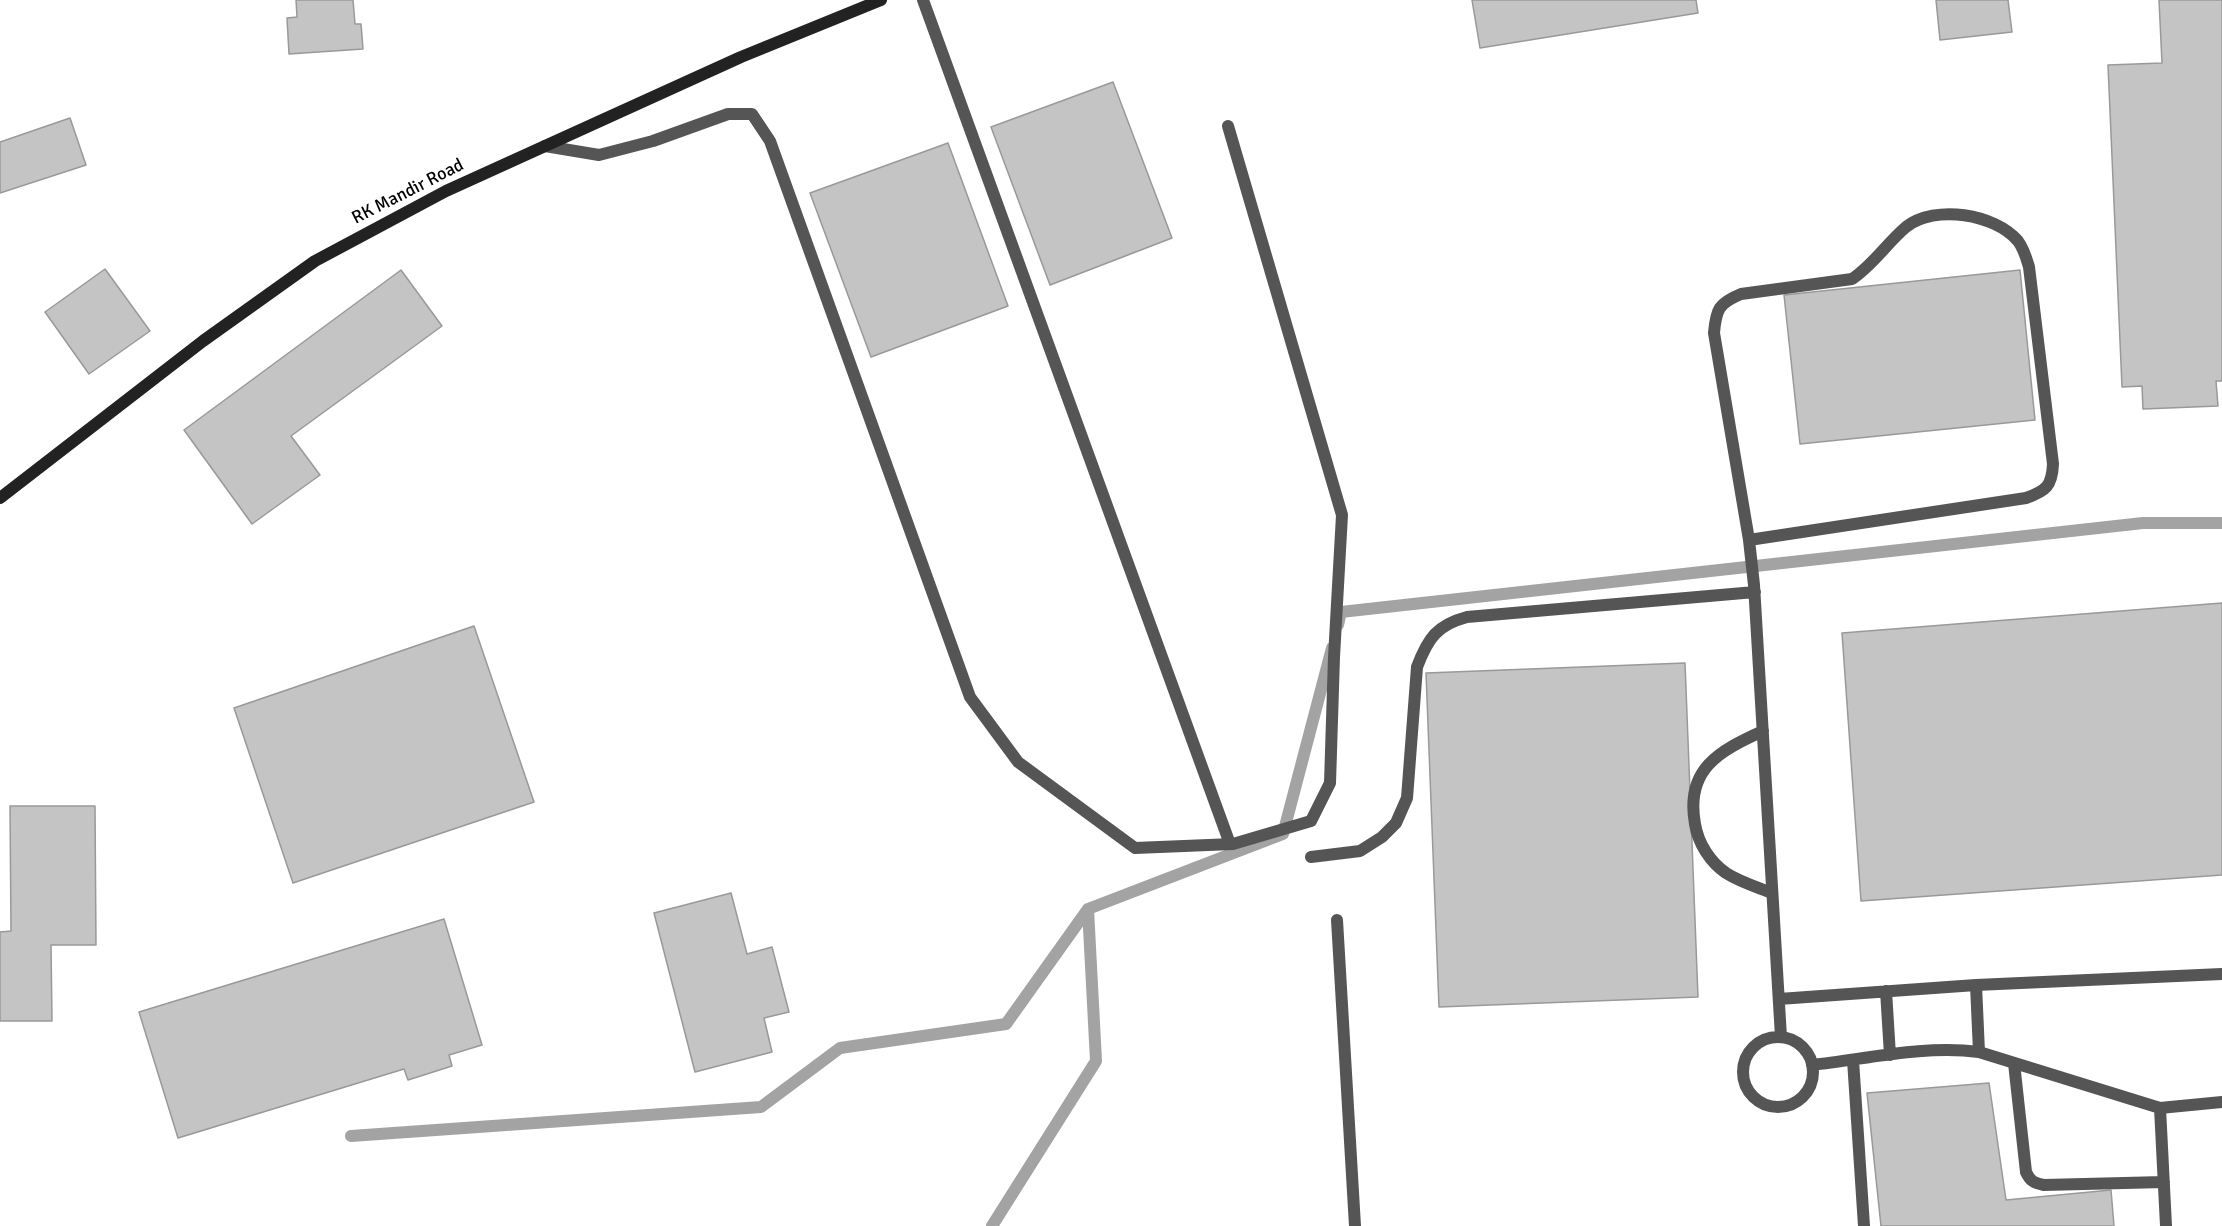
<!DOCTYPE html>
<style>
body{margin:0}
canvas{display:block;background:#fff}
</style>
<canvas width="2222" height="1226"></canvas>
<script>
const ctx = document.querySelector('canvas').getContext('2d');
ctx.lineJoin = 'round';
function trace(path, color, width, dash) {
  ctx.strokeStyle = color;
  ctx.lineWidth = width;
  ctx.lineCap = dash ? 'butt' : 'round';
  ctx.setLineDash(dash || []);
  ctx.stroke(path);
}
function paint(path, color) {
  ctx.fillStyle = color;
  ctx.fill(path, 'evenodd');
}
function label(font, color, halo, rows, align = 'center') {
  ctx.font = font + ' Signika,sans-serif';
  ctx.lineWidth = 4.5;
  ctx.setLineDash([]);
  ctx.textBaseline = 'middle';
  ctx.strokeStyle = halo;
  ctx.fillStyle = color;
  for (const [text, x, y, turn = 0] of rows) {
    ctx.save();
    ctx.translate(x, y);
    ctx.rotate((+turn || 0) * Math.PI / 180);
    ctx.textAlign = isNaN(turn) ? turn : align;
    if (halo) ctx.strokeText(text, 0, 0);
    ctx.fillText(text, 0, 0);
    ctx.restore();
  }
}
const stream = new Path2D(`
 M1338 625 1341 612 2143 523H2222
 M351 1136 761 1107 840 1048 1006 1024 1088 909
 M992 1226 1096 1061 1088 909 1283 834 1332 648`);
const building = new Path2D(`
 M296 0H353L355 24H361L363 49 289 54 287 18 297 17Z
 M1472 0H1696L1698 13 1480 48Z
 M1936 0H2008L2012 32 1940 40Z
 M2159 0H2222V381H2216L2218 406 2143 409 2142 386 2122 387 2108 65 2162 63Z
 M1113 82 1172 238 1050 285 991 127Z
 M70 118 86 165 0 193V142Z
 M948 143 1008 306 871 357 810 193Z
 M105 269 150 331 89 374 45 312Z
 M401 270 442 326 291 436 320 475 252 524 184 430Z
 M2020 270 2035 420 1800 444 1784 295Z
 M2222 603V875L1861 901 1842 633Z
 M474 626 534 802 293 883 234 708Z
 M1685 663 1698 997 1439 1007 1426 673Z
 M10 806H95L96 945H51L52 1021H0V932L11 931Z
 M731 893 747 954 772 947 789 1012 764 1018 772 1052 695 1072 654 913Z
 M444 919 482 1045 449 1055 452 1066 408 1080 404 1069 178 1138 139 1012Z
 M1989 1083 2006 1200 2111 1190 2114 1226H1881L1867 1093Z`);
const lane = new Path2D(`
 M923 0 1230 844
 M545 146 599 155 653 141 728 114H752L770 141 970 697 1018 762 1135 848 1233 844 1311 821 1330 783 1334 657 1342 515 1228 126
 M1749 540 2026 498C2046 491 2052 486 2053 464L2029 267C2026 257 2024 249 2018 241 1995 214 1935 204 1906 227 1887 243 1873 265 1852 279L1741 294C1719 303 1716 309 1714 333L1749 540 1754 585 1781 1037
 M1763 731C1719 751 1685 769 1695 824 1698 843 1710 862 1726 873 1740 882 1757 887 1772 893
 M1311 857 1360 851 1382 837 1396 823 1407 798 1417 667C1428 638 1437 625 1467 617L1755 592
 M1337 920 1355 1226
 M1976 985 1979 1052
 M1886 991 1890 1055
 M1779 999 1976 985 2222 974
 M1743 1072a35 35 0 1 1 70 0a35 35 0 1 1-70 0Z
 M1853 1060 1864 1226
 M2014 1063 2026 1172C2030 1181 2034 1183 2044 1185L2164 1182
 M1812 1065C1867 1059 1924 1045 1979 1052L2160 1108 2222 1102
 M2160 1108 2166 1226`);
const secondary = new Path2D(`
 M0 498 203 341 315 261 446 191 741 57 881 0`);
const streetNames = [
 ["RK Mandir Road",408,192,-27]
];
trace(stream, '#a3a3a3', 12);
paint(building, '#c4c4c4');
trace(building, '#999', 1.5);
trace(lane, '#555', 12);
trace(secondary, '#222', 12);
label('18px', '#000', '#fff', streetNames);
</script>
